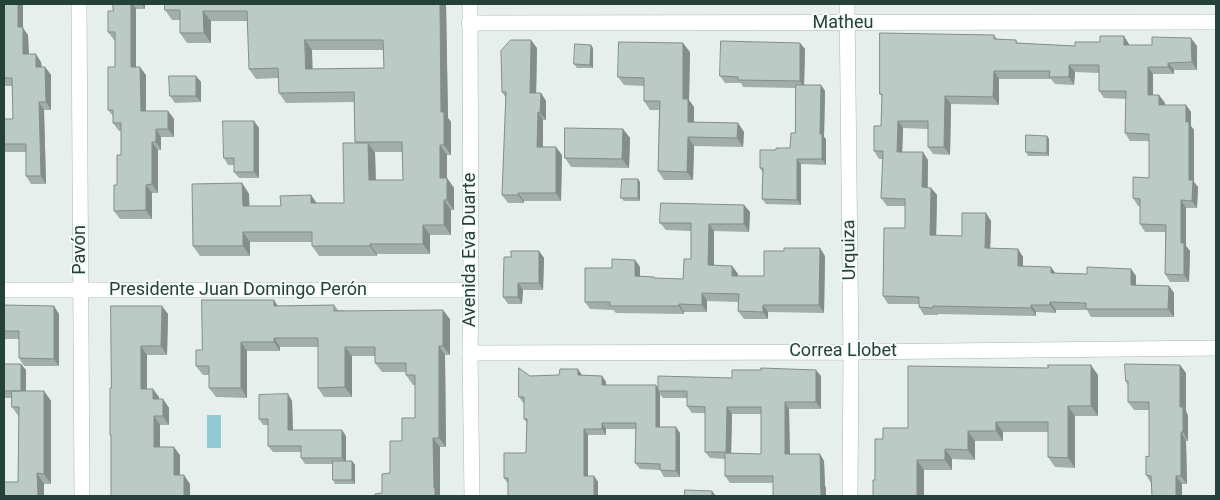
<!DOCTYPE html>
<meta charset="utf-8">
<style>
body{margin:0}
#map{position:relative;width:1220px;height:500px;overflow:hidden;background:#e6efeb;font-family:Roboto,sans-serif}
canvas{display:block}
.frame{position:absolute;inset:0;border:5px solid #24423a;pointer-events:none}
</style>
<div id="map">
<canvas width="1220" height="500"></canvas>
<div class="frame"></div>
</div>
<script>
const ctx = document.querySelector('canvas').getContext('2d');
ctx.lineJoin = 'round';
function paint(path, color) {
  ctx.fillStyle = color;
  ctx.fill(path, 'evenodd');
}
function trace(path, color, width, dash) {
  ctx.strokeStyle = color;
  ctx.lineWidth = width;
  ctx.lineCap = dash ? 'butt' : 'round';
  ctx.setLineDash(dash || []);
  ctx.stroke(path);
}
function label(font, color, halo, rows, align = 'center') {
  ctx.font = font + ' Roboto,sans-serif';
  ctx.lineWidth = 4;
  ctx.setLineDash([]);
  ctx.textBaseline = 'middle';
  ctx.strokeStyle = halo;
  ctx.fillStyle = color;
  for (const [text, x, y, turn = 0] of rows) {
    ctx.save();
    ctx.translate(x, y);
    ctx.rotate((+turn || 0) * Math.PI / 180);
    ctx.textAlign = isNaN(turn) ? turn : align;
    if (halo) ctx.strokeText(text, 0, 0);
    ctx.fillText(text, 0, 0);
    ctx.restore();
  }
}
const water = new Path2D(`
 M207 415H221V448H207Z`);
const minor = new Path2D(`
 M79 4 82 496
 M847 4 851 352 850 496
 M4 290H471
 M470 353 851 352 1216 348`);
const tertiary = new Path2D(`
 M469 23 1216 22`);
const secondary = new Path2D(`
 M470 4 471 290 470 353 472 496`);
const wall = new Path2D(`
 M4 4 28 35 29 54 41 62 42 67H45L51 75V110H44L46 184H31L26 176V152H4V119H13L12 86H4Z
 M113 4H145V9H136V67L146 75V111H168L174 119V137H161V150H158V193H152V219H120L114 211 121 155V131H119L113 123V116L108 110 115 67V40H114L108 32 113 11Z
 M446 4 448 118 451 122V155H447V178L454 188V210H451V235H430V254H377V256H319L312 246V242H250V256H200L193 246 242 183 249 194V206H281L311 195 317 203H344L355 143V142L354 102 286 103 279 93 278 78 256 79 249 69V38L248 36 247 21H211V43H187L180 33V20H172L165 10ZM312 50H383L384 68 312 69ZM375 152H402L403 180H376Z
 M994 35 997 39 1016 40 1018 43 1075 46 1129 44V45L1197 46V70H1174V74H1153V95H1159L1165 103V105H1186L1191 112V126L1194 130V182L1198 187 1197 208H1186V246L1190 251 1189 282H1170L1165 274V232H1145L1140 224V206H1138L1133 198 1149 178V141H1130L1125 133 1126 99 1104 98 1099 91V73L1075 72 1074 85 1055 84 1051 79H999V105L951 104 950 155 933 154 928 147V129L903 128 902 152 928 160V188H931L937 195 936 236H962L986 213 991 221 990 249H1018L1023 257V266L1056 273 1087 274 1131 269 1136 276V285L1169 286 1174 293V317H1091L1087 310H1056V313L1036 312V316L938 314V315H924L919 307V304H888L883 296 905 228V206H887L881 198 883 159H879L874 151 881 126 882 97 880 94Z
 M800 43 805 49 804 85H821L825 91 824 137 826 139V165L801 164V205L766 204 762 199 763 173 760 168 776 150 790 148 795 133 796 88 743 87 741 83H725L720 76Z
 M537 48 536 93H541L546 101V120H543V147L562 155 561 201H524V203H508L502 195 506 98 502 92Z
 M593 48V68H577L574 64Z
 M690 52 689 100 694 107V123H738L744 132 743 147 694 146 693 180H664L658 171 659 110H650L644 101V86L624 85 618 77Z
 M196 76 201 82V102L175 103 170 96Z
 M259 128V178H239L234 172V165H228L224 158Z
 M623 129 630 138 629 168 571 167 565 158Z
 M1047 136 1049 139V156H1028L1026 152Z
 M640 182V201H624L621 198Z
 M744 205 750 212 749 232 714 231V266H732L738 274V276H764L825 256 824 313 768 312V319H744L738 311V302L707 301V312H684V314L616 313 613 310 590 309 585 302 612 268 635 260 640 267V276L654 277 656 278 683 279 691 259V231L666 230 660 223Z
 M539 251 544 258 543 290H523L522 304H508L503 297 511 257Z
 M4 305 59 314V366H24L19 358V339H4Z
 M334 305 338 310 450 319V355H445L446 447H440V495L382 493 402 441 415 418V385H413L406 375V372H382L375 363V356H352V397H324L318 388V347H280V351H247V398L216 397 209 388V375H203L196 366 202 350 278 306Z
 M111 306 168 314 167 355H147V389L159 397V399H163L169 408V425H160V447L180 455V475L190 484 111 437 110 435 111 388Z
 M4 364 26 370V391H44L51 401V484H44V496H4L18 482 19 417 12 407V398H4Z
 M1180 365 1186 373V411L1188 416V441H1186L1187 484H1182V496H1152L1151 483 1146 475 1149 457V410H1134L1128 402V386L1126 381Z
 M582 375 602 376 606 382V385H656L658 388 732 378 821 376V409H789L790 454H820L824 461 825 486 826 488V496H773V483H730L725 476V459L710 458 705 452V413H692L687 406V398H663L660 394V427L680 433V477H664L660 470 640 469 635 463 636 429H606V435H588V476H594L598 482V496H508V484L504 478 526 453 527 423 524 419V404L519 397 530 376ZM732 414H761V454L731 453Z
 M1098 375V416H1075V468L1055 467 1048 457V432H1003V441H975V460L952 459V470H924V496H873L875 480 883 439 908 428Z
 M288 394 292 401 293 430 346 436V461H352L355 465V484H335L333 480V464H305L301 458V452H273L268 446V425H263L259 419Z`);
const shadedWall = new Path2D(`
 M18 4H23V28L28 35 29 62 23 54 18 27Z
 M131 4H133L136 9V75L131 67Z
 M142 4H145V9Z
 M440 4H446L448 118 451 122V155L444 145 441 112Z
 M203 11 211 21V43L204 33Z
 M1124 36 1129 44V52L1124 45Z
 M1191 38 1197 46V70L1192 62Z
 M305 40 312 50 313 79 306 69Z
 M531 40 537 48 536 101 530 93Z
 M683 43 690 52 689 100 694 107V131L688 122 683 99Z
 M800 43 805 49 804 88 800 81Z
 M591 45 593 48V68L590 65Z
 M36 54 41 62 42 74 36 67Z
 M1168 63 1174 70V74L1168 67Z
 M1069 65 1075 72 1074 85 1069 77Z
 M45 67 51 75V110L46 102Z
 M140 67 146 75V119L141 111Z
 M1148 67 1153 74V103L1148 95Z
 M994 71 999 79V105L993 97Z
 M196 76 201 82V102L196 96Z
 M821 85 825 91 824 137 826 139V165L822 159 820 134Z
 M541 93 546 101V120L540 113Z
 M1159 95 1165 103V112L1159 105Z
 M945 96 951 104 950 155 944 147Z
 M39 102 44 110 46 184 41 176Z
 M1186 105 1191 112V126L1194 130V182L1198 187 1197 208 1192 201 1189 180 1186 122Z
 M168 111 174 119V137L168 129Z
 M538 112 543 120V154L537 147Z
 M254 121 259 128V178L254 172Z
 M898 121 903 128 902 159 897 152Z
 M738 123 744 132 743 147 737 138Z
 M156 129 161 137V150L156 142Z
 M623 129 630 138 629 168 622 159Z
 M1047 136 1049 139V156L1047 153Z
 M688 137 694 146 693 180 687 172Z
 M152 142 158 150V193L152 184Z
 M368 143 375 153 376 191 369 180Z
 M440 145 447 155V188L440 178Z
 M556 147 562 155 561 201 556 193Z
 M923 152 928 160 927 195 922 187Z
 M797 159 801 164V205L797 200Z
 M447 178 454 188V210L447 200Z
 M638 179 640 182V201L638 198Z
 M242 183 249 194 250 217 243 206Z
 M146 185 152 193V219L146 210Z
 M931 188 937 195 936 243 930 235Z
 M518 193 524 201V203L518 195Z
 M311 195 318 206 311 203Z
 M444 200 451 210V235L444 225Z
 M1181 200 1186 208V246L1190 251 1189 282 1184 275 1181 243Z
 M744 205 750 212 749 232 744 224Z
 M986 213 991 221 990 256 985 248Z
 M709 224 714 231V273L708 265Z
 M423 225 430 235V254L423 244Z
 M243 232 250 242V256L243 246Z
 M370 244 377 254V256L370 246Z
 M820 248 825 256 824 313 819 305Z
 M1018 249 1023 257V274L1018 266Z
 M539 251 544 258 543 290 539 283Z
 M635 260 640 267V284L635 276Z
 M732 266 738 274V283L732 276Z
 M1051 267 1056 274 1051 273Z
 M1131 269 1136 276V293L1131 285Z
 M518 283 523 290 522 304 518 297Z
 M1169 286 1174 293V317L1168 309Z
 M702 293 707 301V312L702 305Z
 M274 300 280 309 274 306Z
 M1050 302 1056 310V313L1050 305Z
 M679 304 684 312V314L679 306Z
 M763 305 768 312V319L763 312Z
 M1031 305 1036 312V316L1031 308Z
 M54 306 59 314V366L54 359Z
 M162 306 168 314 167 355 161 346Z
 M443 310 450 319V355L443 346Z
 M274 338 280 347V351L274 342Z
 M241 342 247 351V398L241 388Z
 M141 346 147 355V397L141 389Z
 M439 346 445 355 446 447 439 438Z
 M345 347 352 356V397L345 387Z
 M21 364 26 370V397L21 391Z
 M1091 365 1098 375V416L1091 406Z
 M1180 365 1186 373V411L1188 416V441L1183 432 1180 407Z
 M578 369 582 375V381L578 375Z
 M816 370 821 376V409L816 402Z
 M602 376 606 382V392L602 385Z
 M656 385 660 391H658L660 394V433L656 427Z
 M153 389 159 397V408L153 399Z
 M44 391 51 401V484L44 474Z
 M288 394 292 401 293 436 288 430Z
 M163 399 169 408V425L163 416Z
 M785 402 789 409 790 461 785 454Z
 M1068 406 1075 416V468L1068 458Z
 M727 407 732 414 731 459 726 452Z
 M154 416 160 425V455L154 447Z
 M996 422 1003 432V441L996 431Z
 M602 423 606 429V435L602 429Z
 M676 427 680 433V477L676 471Z
 M584 429 588 435V482L584 476Z
 M342 430 346 436V464L342 458Z
 M968 431 975 441V460L968 450Z
 M1181 432 1186 441 1187 484 1181 476Z
 M433 438 440 447V495L441 496H435L434 488Z
 M174 447 180 455V484L174 475Z
 M945 449 952 459V470L945 460Z
 M820 454 824 461 825 486 826 488V496H821Z
 M917 460 924 470V496H917Z
 M352 461 355 465V484L352 480Z
 M37 473 44 484V496H38Z
 M184 475 190 484V496H184Z
 M594 476 598 482V496H594Z
 M1176 476 1182 484V496H1176Z
 M712 491 716 496H712Z`);
const building = new Path2D(`
 M4 4H18V27H23V54H36V67H45L46 102H39L41 176H26V144H4V119H13L12 78H4Z
 M113 4H131V67H140L141 111H168V129H156V142H152V184L146 185V210L114 211V185H117V155H121V123H113V110H108V67H115V32H108V11H113Z
 M165 4H440L441 112H444V145H440V178H447V200H444V225H423V244H370V246H312V232H243V246H193L192 184 242 183 243 206H281L280 196 311 195V203H344L343 143H368L369 180H403L402 142H355L354 92 279 93 278 68 249 69 247 11H203L204 33H180V10H165ZM305 40H383L384 68 306 69Z
 M880 33 994 35V39L1016 40V43L1075 46V42H1100V36H1124V45H1152V37L1191 38 1192 62 1168 63V67H1148V95H1159V105H1186V122H1189V180H1193L1192 201 1181 200V243H1184V275L1165 274 1166 225 1140 224V199L1133 198V177L1149 178V134L1125 133 1126 91H1099V65H1069V77H1049L1050 71H994L993 97 945 96 944 147H928V121H898L897 152H923L922 187 931 188 930 235 962 236V213H986L985 248 1018 249V266L1051 267V273L1087 274V267L1131 269V285L1169 286 1168 309H1086V303L1050 302V305H1031V308L933 306V308L919 307V297L883 296 884 228H905V199L881 198 883 151H874V126H881L882 94H880Z
 M511 40H531L530 93H541L540 113 538 112 537 147H556V193H518V195H502L506 92H502L501 51Z
 M721 41 800 43V81L738 80V77L720 76Z
 M619 42 683 43V99H688V122L738 123 737 138 688 137 687 172 658 171 660 101H644V78L618 77Z
 M575 44 591 45 590 65 574 64Z
 M169 76H196V96H170Z
 M796 85H821L820 134H822V159H797V200L762 199 763 168H760V150H776V148H790L791 133H795Z
 M223 121H254V172H234V158H224Z
 M565 128 623 129 622 159 565 158Z
 M1026 135 1047 136V153L1026 152Z
 M622 179H638V198H621Z
 M661 203 744 205V224H709L708 265 732 266V276H764V251H784V248H820L819 305H763V312L738 311 739 294 702 293V305L679 304V306H610V302H585V268H612V259L635 260V276L654 277V278L683 279 684 259H691V223H660Z
 M511 251H539V283H518V297H503L504 257H511Z
 M202 300H274V306L334 305V311L443 310V346H439V438H433L434 488H435V496H375V494L382 493V474L390 473V441H402V418H415V375H406V363H375V347H345V387L318 388V338H274V342H241V388H209V366H196V350H202Z
 M4 305 54 306V359L19 358V331H4Z
 M111 306H162L161 346H141V389H153V399H163V416H154V447H174V475H184V496H111V435H110V388H111Z
 M4 364H21V391H4Z
 M1125 364 1180 365V407H1183V432H1181V476H1176V496H1152L1151 476 1146 475V456L1149 457V402H1128V381H1126Z
 M1048 365H1091V406H1068V458L1048 457V422H996V431H968V450L945 449V460H917V496H873V480H875V439H883V428H908V366L1048 368Z
 M519 368 530 376 559 375 560 369H578V375L602 376V385H656V427H676V471L660 470V464L635 463 636 423H602V429H584V476H594V496H508V478H504V453H526L527 419H524V397H519Z
 M761 368 816 370V402H785V454H820L821 496H773V476H725V453L761 454V407H727L726 452H705V407L687 406V391H658V376L732 378V370H761Z
 M12 391H44V474L37 473 38 496H4V482H18L19 407H12Z
 M288 394V430H342V458H301V446H268V419H259V395Z
 M333 461H352V480H333Z
 M685 490 712 491V496H685Z`);
const streetNames = [
 ["Matheu",843,23],
 ["Pavón",80,250,-90],
 ["Avenida Eva Duarte",470,250,-90],
 ["Urquiza",850,250,-91],
 ["Presidente Juan Domingo Perón",238,290],
 ["Correa Llobet",843,351]
];
paint(water, '#8ec9d4');
trace(minor, '#a8b8b2', 16);
trace(tertiary, '#a8b8b2', 16);
trace(secondary, '#a4bbb3', 16);
trace(minor, '#fff', 15);
trace(tertiary, '#fff', 15);
trace(secondary, '#fff', 15);
paint(wall, '#a1aea9');
paint(shadedWall, '#838d89');
paint(building, '#bbcac4');
trace(building, '#838d89', 1);
label('18px', '#24423a', '#f7fbf9', streetNames);
</script>
